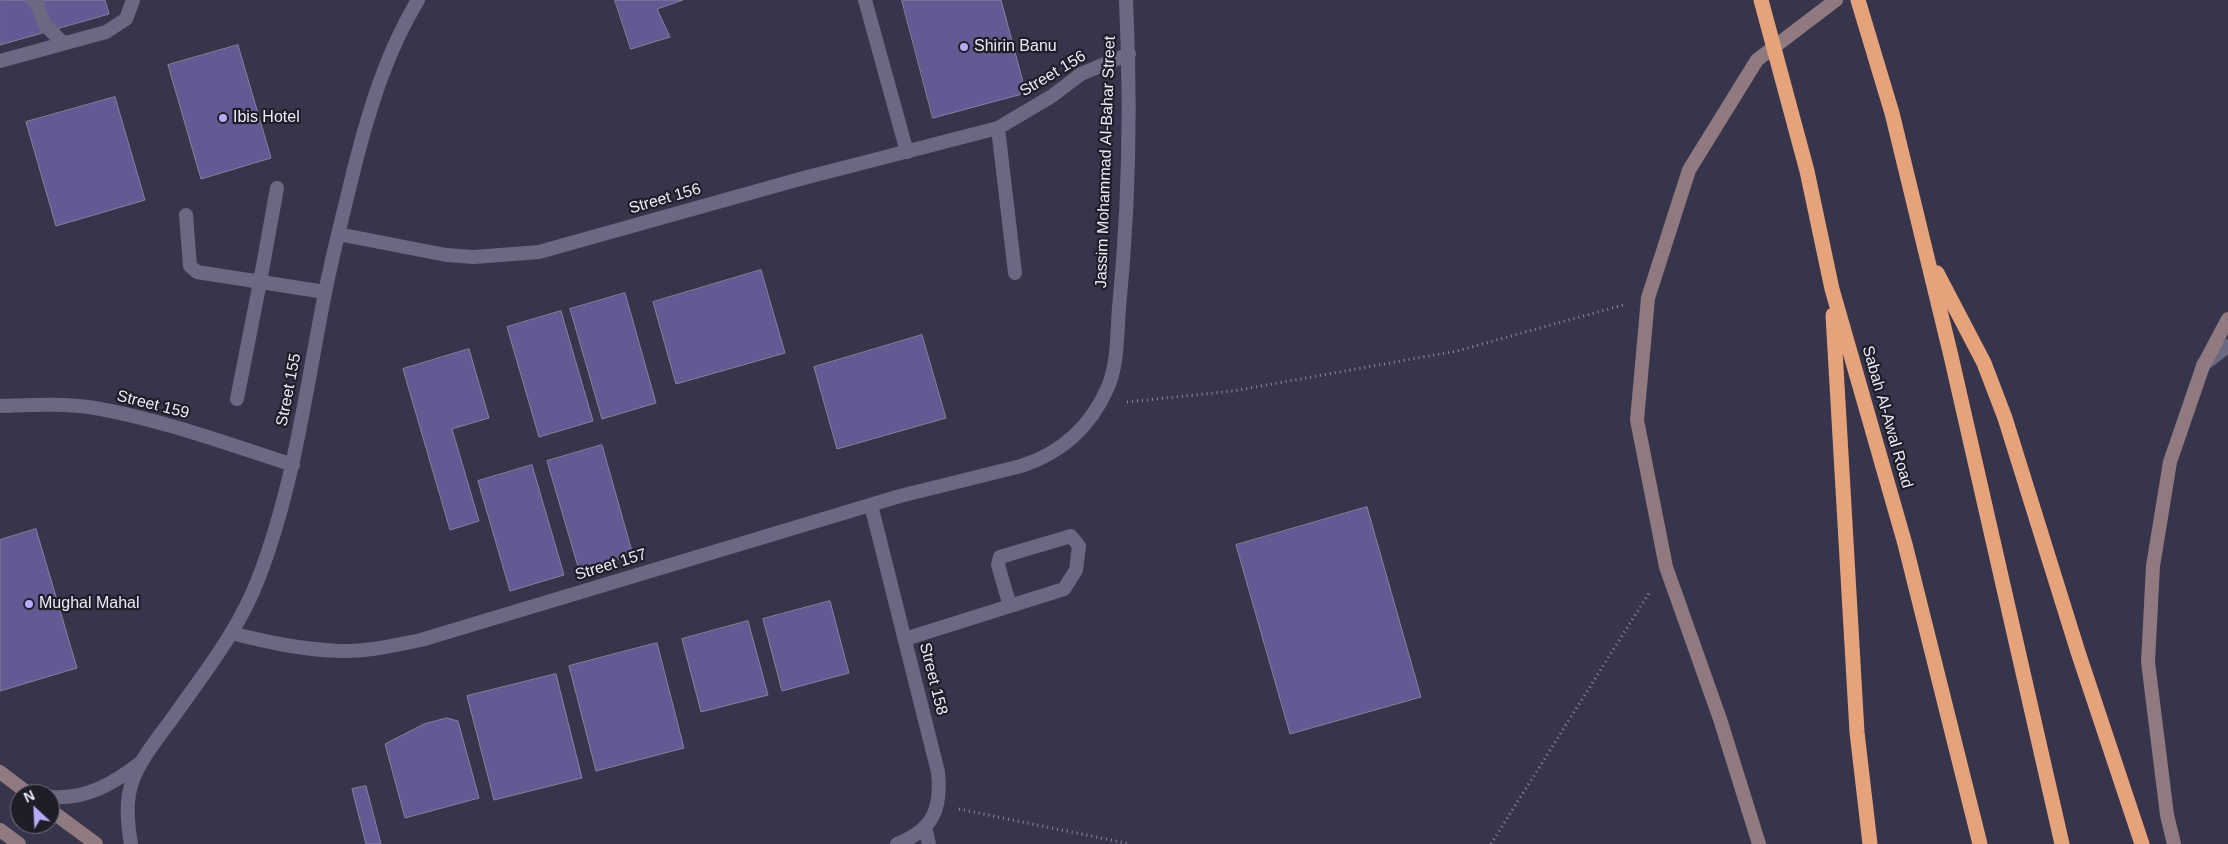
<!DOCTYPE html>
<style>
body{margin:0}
#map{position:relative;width:2228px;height:844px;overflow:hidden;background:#37354b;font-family:Arial,sans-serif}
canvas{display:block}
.north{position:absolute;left:10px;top:784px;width:50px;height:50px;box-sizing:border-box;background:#1f1e28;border:1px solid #71707c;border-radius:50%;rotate:335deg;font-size:14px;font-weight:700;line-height:20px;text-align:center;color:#ebebf9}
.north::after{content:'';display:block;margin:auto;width:18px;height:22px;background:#b6abf8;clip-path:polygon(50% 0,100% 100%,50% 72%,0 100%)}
</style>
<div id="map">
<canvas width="2228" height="844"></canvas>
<div class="north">N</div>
</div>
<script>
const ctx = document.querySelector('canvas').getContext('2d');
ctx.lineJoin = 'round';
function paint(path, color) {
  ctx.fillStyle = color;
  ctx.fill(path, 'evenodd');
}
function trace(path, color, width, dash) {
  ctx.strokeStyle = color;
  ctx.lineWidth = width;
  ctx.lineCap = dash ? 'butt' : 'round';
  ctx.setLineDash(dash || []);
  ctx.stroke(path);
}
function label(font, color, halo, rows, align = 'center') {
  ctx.font = font + ' Arial,sans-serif';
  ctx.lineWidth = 4.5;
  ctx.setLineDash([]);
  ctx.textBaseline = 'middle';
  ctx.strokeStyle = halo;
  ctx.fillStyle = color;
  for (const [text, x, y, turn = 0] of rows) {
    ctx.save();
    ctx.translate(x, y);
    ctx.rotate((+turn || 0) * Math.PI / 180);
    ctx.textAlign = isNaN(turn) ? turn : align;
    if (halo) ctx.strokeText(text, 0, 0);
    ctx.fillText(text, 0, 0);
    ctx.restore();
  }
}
const building = new Path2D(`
 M0 0H105L109 14 0 45Z
 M615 0H683L657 9 670 37 631 49Z
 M902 0H1001L1026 93 933 118Z
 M238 45 271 158 201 179 168 65Z
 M115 97 145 200 56 226 26 122Z
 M761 270 785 353 676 384 653 302Z
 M625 293 656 403 602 419 570 309Z
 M561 311 593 421 539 437 507 327Z
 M922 335 946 418 837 449 814 367Z
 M469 349 489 418 452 429 479 521 450 530 403 369Z
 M602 445 633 555 579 570 547 461Z
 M532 465 564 575 510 591 478 481Z
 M1367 507 1421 697 1290 734 1236 545Z
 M36 529 77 668 0 691V540Z
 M830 601 849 673 782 691 763 619Z
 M748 621 768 695 701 712 682 639Z
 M657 643 684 748 596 771 569 666Z
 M556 674 582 778 494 800 467 696Z
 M447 718 458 721 479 798 405 818 385 744 424 724Z
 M366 786 381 844H366L352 789Z`);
const path = new Path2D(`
 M1127 402 1233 391 1457 351 1623 305
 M959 809 1130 844
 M1491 844 1649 593`);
const service = new Path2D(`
 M33 0 37 4 45 25 63 43
 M865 0 907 152
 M186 215 190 266 197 272 325 292
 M237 399 260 282 277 188
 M871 505 938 772C942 809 933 830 897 844
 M905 639 1064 589 1076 570 1079 546 1071 536 1000 557 998 565 1010 606
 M925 827 929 844`);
const minor = new Path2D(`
 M0 61 106 32 126 19 133 0
 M998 128 1015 273
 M338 234 446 255 474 257 539 252 800 179 998 128 1052 96 1081 74 1129 54
 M2203 365 2228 346
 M0 406C32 405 64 403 95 408 163 420 228 444 293 465
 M231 633C267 642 303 650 341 651 368 652 395 645 421 640L900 496 1021 466C1062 453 1091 426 1108 387 1118 363 1117 333 1119 308 1129 206 1131 102 1126 0
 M50 797C85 800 113 784 140 763
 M131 844C128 827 126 811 129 794 134 765 157 740 174 716 205 672 240 628 259 577 294 486 306 389 325 293 333 252 344 211 354 169 369 110 386 53 418 0`);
const secondary = new Path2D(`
 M0 772 29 794
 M50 810 96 844
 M0 830 19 844
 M1759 844 1720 719 1666 567 1637 420 1648 298 1689 170 1757 60 1836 0
 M2174 844 2167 815 2148 662 2153 566 2170 462 2203 366 2228 319`);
const motorway = new Path2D(`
 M1761 0 1807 171 1832 289 1905 544 1980 844
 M1858 0 1892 113 1951 356 2062 844
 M1937 273 1984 363 2005 418 2078 652 2142 844
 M1833 315 1857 732 1870 844`);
const markers = [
 [964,47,5,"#b6abf8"],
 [223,118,5,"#b6abf8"],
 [29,604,5,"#b6abf8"]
];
const poiNames = [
 ["Shirin Banu",974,47],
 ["Ibis Hotel",233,118],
 ["Mughal Mahal",39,604]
];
const streetNames = [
 ["Street 156",1053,74,-31],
 ["Jassim Mohammad Al-Bahar Street",1106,162,-88],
 ["Street 156",665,199,-16],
 ["Street 155",289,390,-79],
 ["Street 159",153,405,14],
 ["Sabah Al-Awal Road",1887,417,74],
 ["Street 157",611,565,-17],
 ["Street 158",933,679,76]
];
paint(building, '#615a93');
trace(building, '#85839d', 1);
trace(path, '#8c8a9d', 3, [1, 4]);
trace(service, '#6b6982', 14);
trace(minor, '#6b6982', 14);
trace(secondary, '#907a80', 14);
trace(motorway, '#e6a27a', 15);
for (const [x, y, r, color] of markers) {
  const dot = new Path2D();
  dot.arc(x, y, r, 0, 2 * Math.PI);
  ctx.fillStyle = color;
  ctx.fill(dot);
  trace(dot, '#1f1e28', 2);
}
label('16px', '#ebebf9', '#1f1e28', poiNames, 'left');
label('16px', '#ebebf9', '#1f1e28', streetNames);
</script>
